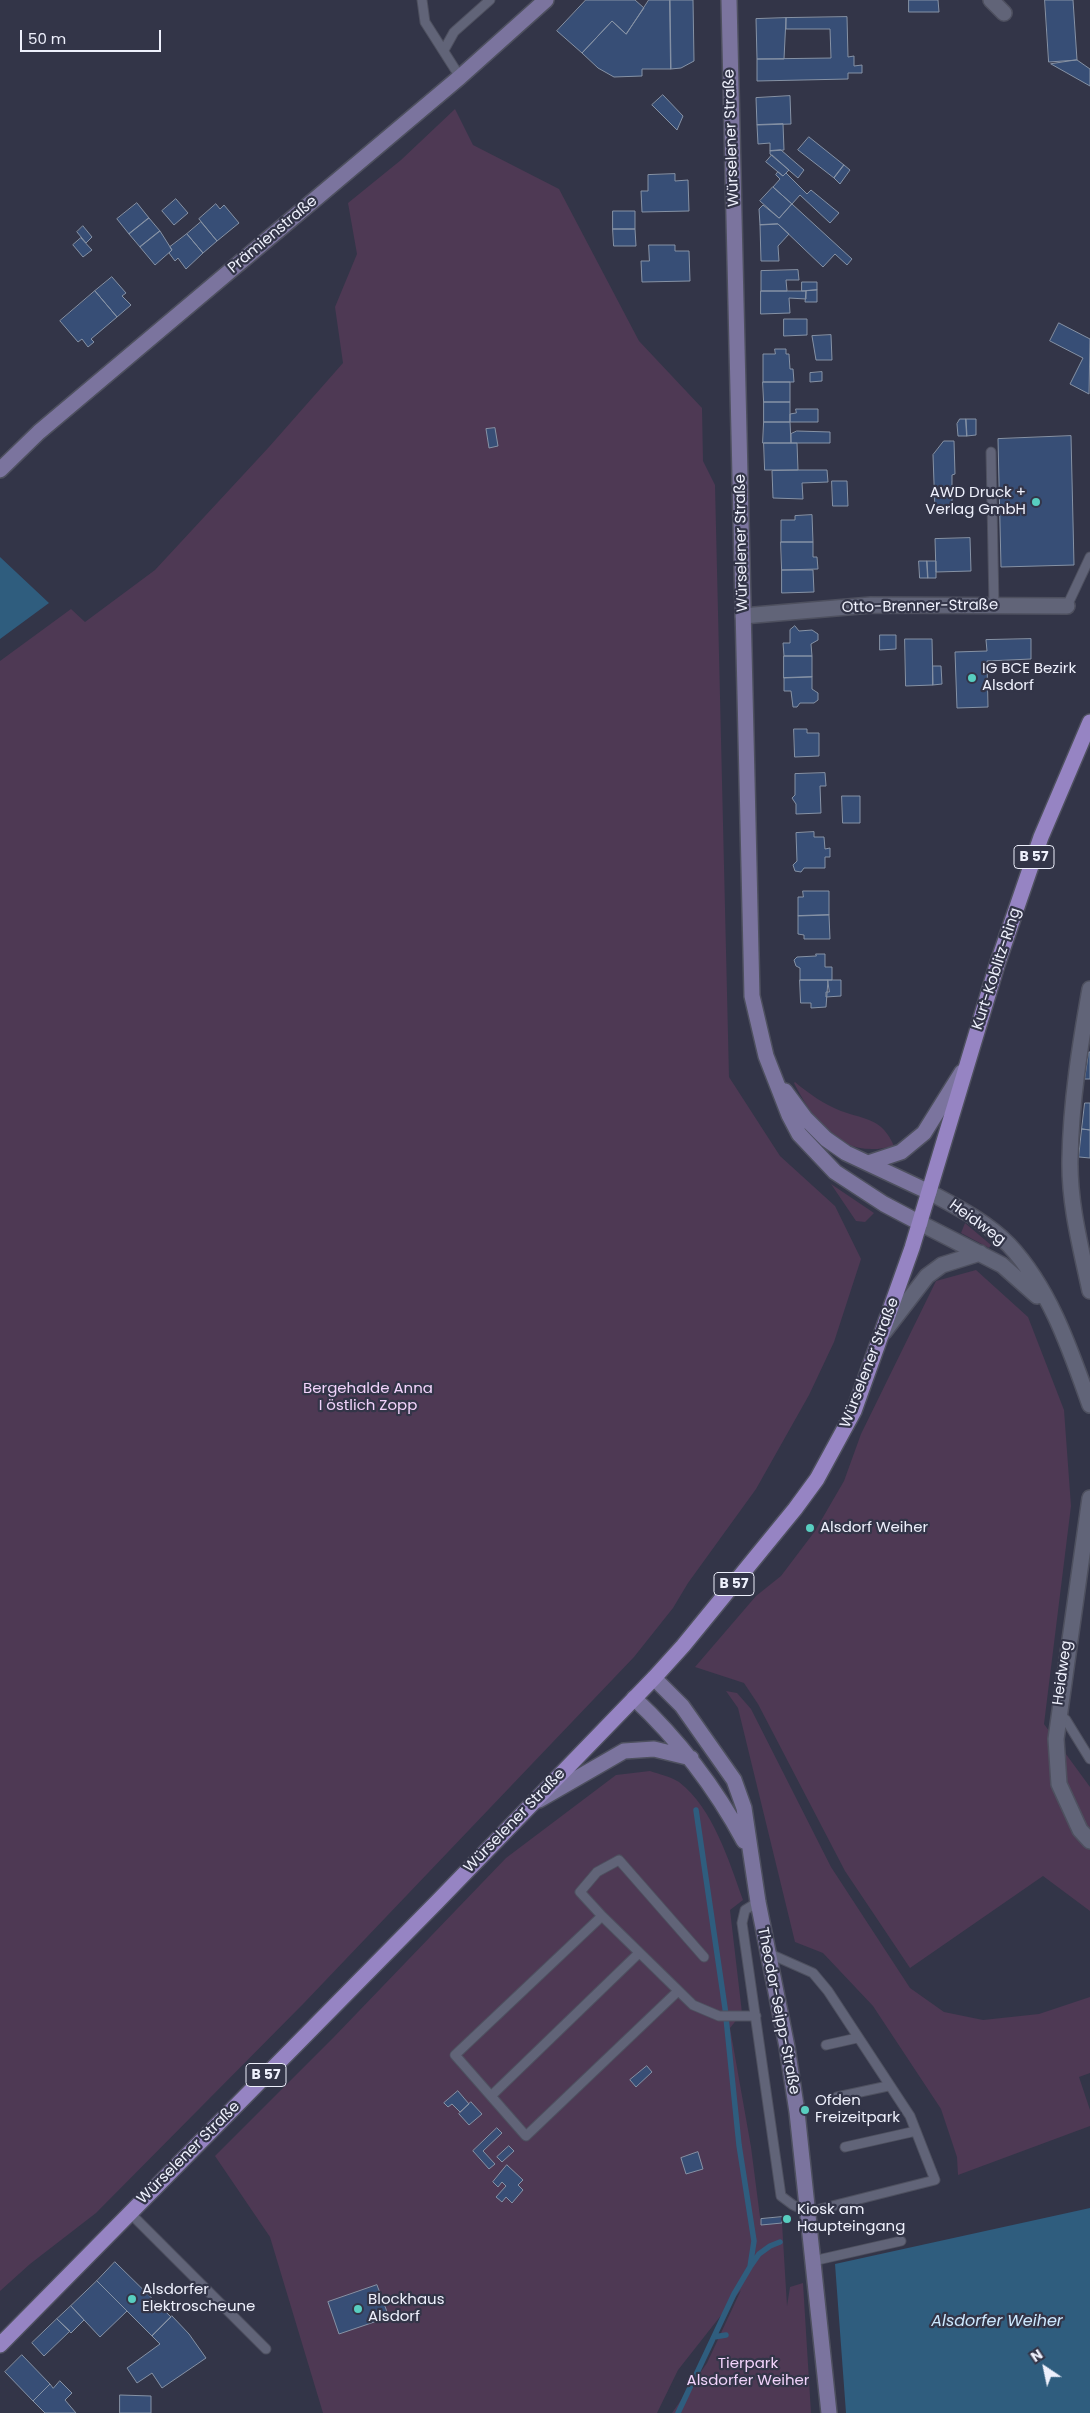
<!DOCTYPE html>
<meta charset="utf-8">
<style>
body{margin:0}
#map{position:relative;width:1090px;height:2413px;overflow:hidden;background:#333548;font-family:Poppins,sans-serif}
canvas{display:block}
.north{position:absolute;left:1020px;top:2343px;width:50px;height:50px;-webkit-text-stroke:4px #333548;paint-order:stroke;rotate:326deg;font-size:14px;font-weight:700;line-height:20px;text-align:center;color:#eef0fc}
.north::after{content:'';display:block;margin:auto;width:18px;height:22px;background:#eef0fc;clip-path:polygon(50% 0,100% 100%,50% 72%,0 100%)}
.scale{position:absolute;left:20px;top:30px;width:141px;height:22px;box-sizing:border-box;border:2px solid #eef0fc;border-top:0;padding-left:6px;font-size:15px;line-height:18px;white-space:nowrap;color:#eef0fc;-webkit-text-stroke:4px #333548;paint-order:stroke}
</style>
<div id="map">
<canvas width="1090" height="2413"></canvas>
<div class="north">N</div>
<div class="scale">50 m</div>
</div>
<script>
const ctx = document.querySelector('canvas').getContext('2d');
ctx.lineJoin = 'round';
function paint(path, color) {
  ctx.fillStyle = color;
  ctx.fill(path, 'evenodd');
}
function trace(path, color, width, dash) {
  ctx.strokeStyle = color;
  ctx.lineWidth = width;
  ctx.lineCap = dash ? 'butt' : 'round';
  ctx.setLineDash(dash || []);
  ctx.stroke(path);
}
function label(font, color, halo, rows, align = 'center') {
  ctx.font = font + ' Poppins,sans-serif';
  ctx.lineWidth = 4.5;
  ctx.setLineDash([]);
  ctx.textBaseline = 'middle';
  ctx.strokeStyle = halo;
  ctx.fillStyle = color;
  for (const [text, x, y, turn = 0] of rows) {
    ctx.save();
    ctx.translate(x, y);
    ctx.rotate((+turn || 0) * Math.PI / 180);
    ctx.textAlign = isNaN(turn) ? turn : align;
    if (halo) ctx.strokeText(text, 0, 0);
    ctx.fillText(text, 0, 0);
    ctx.restore();
  }
}
const green = new Path2D(`
 M455 109 473 145 559 189 639 341 702 408 703 461 715 485 729 1077 780 1156 835 1206 861 1259 834 1342 809 1395 756 1489 688 1583 673 1608 634 1657 304 2003 96 2213 30 2264 0 2291V661L71 609 85 622 155 570 269 447 343 363 335 307 357 254 348 203 401 160Z
 M795 1082C809 1094 824 1104 841 1111 866 1120 882 1118 894 1146 842 1160 815 1124 794 1083Z
 M831 1184 874 1213 865 1222 856 1221Z
 M965 1223 991 1245 989 1248 961 1233Z
 M976 1270 1028 1317 1064 1410 1071 1506 1044 1724 1090 1787V1911L1043 1876 910 1968 845 1871 758 1704 744 1683 695 1667 756 1596 781 1576 815 1531 844 1481 861 1434 936 1281Z
 M726 1691 737 1693 751 1709 831 1867 910 1988 944 2012 983 2020 1039 2014 1090 1997V2073L1079 2077 1090 2110V2126L958 2175 957 2157 941 2109 873 2006 823 1953 795 1942 738 1708Z
 M650 1771C659 1774 671 1777 679 1782 713 1808 729 1861 743 1900L730 1910 742 2013 730 2028 751 2147 761 2225 782 2223 787 2306 790 2287 803 2283 811 2413H672L707 2363 741 2290 678 2370 657 2413H323L270 2237 215 2156 333 2038 506 1858 616 1775Z`);
const water = new Path2D(`
 M0 557 49 603 0 639Z
 M1090 2208V2413H846L835 2264Z`);
const stream = new Path2D(`
 M696 1810 725 2008 739 2145 754 2241 750 2267
 M714 2337 726 2335
 M678 2413 734 2294 750 2267 759 2254 770 2246 780 2242`);
const building = new Path2D(`
 M586 0H635L644 8 626 34 612 21 582 53 557 31Z
 M649 0H670L671 69H642V76L614 77 598 68 582 53 612 21 626 34Z
 M670 0H693L694 61 681 68 671 69Z
 M909 0H938L939 12H909Z
 M1045 0H1073L1077 60 1049 62Z
 M847 17 848 57 854 56V66L862 65V73H848V79L757 81V59L831 58 830 29H786V18Z
 M786 18 784 59H757L756 19Z
 M1077 60 1090 69V86L1051 64Z
 M663 95 683 116 677 130 652 105Z
 M790 96 791 124 757 125 756 98Z
 M783 124 784 150 770 151V143L758 144 757 125Z
 M809 137 844 165 834 178 798 150Z
 M781 150 804 170 798 178 770 154V151Z
 M772 155 789 170 783 176 766 162Z
 M844 165 850 170 840 184 834 178Z
 M778 172 783 176 786 173 807 194 811 190 839 213 830 223 800 195 792 204 773 187 780 179 776 175Z
 M675 174V181L688 180 689 211 642 212 641 191H648V175Z
 M773 187 792 204 779 218 760 201Z
 M176 199 188 213 174 225 162 211Z
 M137 203 149 218 129 234 117 219Z
 M216 204 220 209 224 205 239 223 217 241 199 219Z
 M792 204 852 259 847 265 835 254 823 267 778 224 760 225 759 209 763 205 779 218Z
 M613 211H635V229H613Z
 M149 218 160 231 140 247 129 234Z
 M201 222 217 241 203 253 187 234Z
 M778 224 789 234 778 246 779 261H761L760 225Z
 M83 226 92 237 86 243 77 232Z
 M613 229H635L636 246H614Z
 M160 231 172 250 155 265 140 247Z
 M187 234 203 253 186 269 178 258 175 261 169 253 172 250 170 247Z
 M81 238 92 250 83 257 73 245Z
 M649 245H675V251H689L690 281 642 282 641 261H649Z
 M798 270 799 280H786L787 291H761V271Z
 M112 277 126 293 122 296 131 305 117 317 95 291Z
 M802 282H817V290L802 291Z
 M817 290V302H805L806 291Z
 M95 291 117 317 91 339 94 342 88 347 82 339 78 342 60 321Z
 M761 291H806V299L789 298 790 313 761 314Z
 M784 319H807V335L784 336Z
 M1059 323 1090 339 1089 394 1070 384 1083 358 1050 341Z
 M831 335 832 360H816L812 336Z
 M775 349H786V354H789L790 369H793L794 382H763V354H775Z
 M822 372V381L810 382V373Z
 M763 382H790V402H764Z
 M764 402H790V422H764Z
 M796 409H818V422H790V414L796 413Z
 M960 419H966L967 436H958L957 424Z
 M966 419H976V435L967 436Z
 M764 422H790L791 443H763Z
 M495 428 498 446 489 448 486 429Z
 M797 431 830 432V443H791V434Z
 M1071 436 1074 565 1001 567 998 439Z
 M944 441H954L955 474 952 475V510L935 511 933 455Z
 M764 443H797L798 470H765Z
 M798 470H827L828 482 802 483 803 499 773 498 772 471Z
 M832 481H847L848 506H833Z
 M812 515 813 542H781V520H795V516Z
 M970 538 971 571 936 572 935 539Z
 M781 542H813V557H817L818 569 782 570Z
 M919 561H927L928 578H920Z
 M927 561H936V578H928Z
 M782 570H813L814 592 782 593Z
 M795 626 799 631 812 630 818 634V640L811 644 812 656H784L783 643H790V630Z
 M880 635H896V649L880 650Z
 M905 639H932L933 685 906 686Z
 M1031 639V659L987 661 988 707 957 708 955 652 987 651 986 640Z
 M784 656H812V677L784 678Z
 M933 666H941L942 684 933 685Z
 M812 677V689L818 693V700L814 703H800L797 707H793L791 691H784V678Z
 M794 729H807V733H819V756L795 757Z
 M825 773 826 786H820L821 813 796 814V804L792 798 795 795V774Z
 M842 796H860V823H843Z
 M814 832V837H824L825 849 830 848V857H825V868H804L801 872 795 871 793 865 797 861 796 833Z
 M803 891H829V915L798 916V897H803Z
 M829 915 830 939H804V935L798 934V916Z
 M816 954H825V967H832V980H800V968L796 966 794 960 797 957 816 956Z
 M800 980H828L826 1007 811 1008V1003H801Z
 M828 980H841V996L826 997V992H829Z
 M1089 1052H1090V1079H1085Z
 M1085 1103H1090V1130L1082 1129Z
 M1082 1129 1090 1130V1158L1079 1157Z
 M647 2066 652 2072 636 2087 630 2080Z
 M458 2091 469 2104 460 2112 452 2104 448 2107 444 2103Z
 M471 2102 482 2114 469 2125 459 2114Z
 M497 2128 502 2133 483 2151 495 2164 489 2169 473 2151Z
 M509 2146 514 2151 502 2162 497 2157Z
 M698 2152 703 2169 686 2174 681 2158Z
 M507 2165 523 2180 518 2185 523 2190 512 2203 506 2197 502 2202 496 2197 506 2186 502 2182 498 2187 493 2182Z
 M782 2217V2223L761 2225V2219Z
 M115 2262 171 2317 152 2336 97 2281Z
 M97 2281 127 2311 100 2337 71 2306Z
 M377 2285 389 2317 339 2334 328 2302Z
 M71 2306 84 2320 71 2333 57 2319Z
 M172 2316 189 2334 206 2358 162 2388 152 2373 137 2383 127 2368 160 2344 152 2336Z
 M57 2319 70 2331 44 2356 32 2343Z
 M22 2355 50 2384 33 2401 5 2372Z
 M60 2381 72 2393 65 2400 76 2413H45L33 2401 50 2384 53 2388Z
 M120 2395 151 2396V2413H120Z`);
const lane = new Path2D(`
 M422 0 425 22 460 77
 M444 50 454 32 490 0
 M991 452 994 606
 M1067 606 1090 557
 M1059 1714 1066 1720 1090 1759
 M758 1902 745 1910 742 1923 781 2196 793 2205 808 2212 935 2180 910 2116 828 1991 813 1973 768 1953
 M602 1916 580 1892 597 1872 619 1860 704 1957
 M677 1992 526 2136 455 2055 602 1916 693 2005 719 2016H756
 M826 2045 857 2038
 M491 2096 639 1953
 M837 2097 888 2086
 M845 2147 916 2131
 M130 2213 266 2349
 M813 2261 901 2241`);
const street = new Path2D(`
 M991 0 1004 13
 M743 616 871 605 1067 606
 M1090 989C1080 1045 1071 1102 1070 1159 1069 1204 1081 1248 1090 1291
 M929 1192C957 1207 987 1222 1009 1245 1050 1289 1070 1349 1090 1405
 M920 1223 1002 1265 1037 1296
 M884 1332 927 1276 942 1265 980 1253
 M1090 1498 1056 1739 1059 1784 1080 1830 1090 1841`);
const secondary = new Path2D(`
 M729 0 752 996 766 1056 789 1115 799 1134 835 1172 884 1204 920 1223
 M0 470 39 432 460 77 546 0
 M785 1091 805 1118 826 1139 846 1153 929 1192
 M868 1163 901 1152 924 1133 962 1072
 M654 1678 682 1706 734 1780 744 1808 758 1902 787 2047 797 2112 829 2413
 M634 1698C679 1740 715 1787 744 1841
 M539 1800 624 1751 654 1749 691 1758`);
const primary = new Path2D(`
 M0 2345 436 1903 654 1678 683 1646 795 1509 817 1479 854 1411 912 1248 997 965 1041 837 1090 722`);
const markers = [
 [1036,502,5,"#58cec0"],
 [972,678,5,"#58cec0"],
 [810,1528,5,"#58cec0"],
 [805,2110,5,"#58cec0"],
 [787,2219,5,"#58cec0"],
 [132,2299,5,"#58cec0"],
 [358,2309,5,"#58cec0"]
];
const shields = [
 [1034,857,40],
 [734,1584,40],
 [266,2075,40]
];
const shieldNames = [
 ["B 57",1034,857],
 ["B 57",734,1584],
 ["B 57",266,2075]
];
const streetNames = [
 ["Würselener Straße",732,138,-92],
 ["Prämienstraße",273,235,-40],
 ["Würselener Straße",742,543,-91],
 ["Otto-Brenner-Straße",920,607,-1],
 ["Kurt-Koblitz-Ring",997,969,-72],
 ["Heidweg",977,1223,36],
 ["Würselener Straße",870,1363,-69],
 ["Heidweg",1063,1673,-82],
 ["Würselener Straße",515,1821,-46],
 ["Theodor-Seipp-Straße",778,2011,79],
 ["Würselener Straße",189,2153,-45]
];
const poiNames = [
 ["AWD Druck +",1026,493,"right"],
 ["Verlag GmbH",1026,510,"right"],
 ["IG BCE Bezirk",982,669],
 ["Alsdorf",982,686],
 ["Alsdorf Weiher",820,1528],
 ["Ofden",815,2101],
 ["Freizeitpark",815,2118],
 ["Kiosk am",797,2210],
 ["Haupteingang",797,2227],
 ["Alsdorfer",142,2290],
 ["Elektroscheune",142,2307],
 ["Blockhaus",368,2300],
 ["Alsdorf",368,2317]
];
const parkNames = [
 ["Bergehalde Anna",368,1389],
 ["I östlich Zopp",368,1406],
 ["Tierpark",748,2364],
 ["Alsdorfer Weiher",748,2381]
];
const waterNames = [
 ["Alsdorfer Weiher",997,2322]
];
paint(green, '#4e3954');
paint(water, '#2f5d7e');
trace(stream, '#2f5d7e', 5.5);
paint(building, '#374e76');
trace(building, '#8692a5', 1);
trace(lane, '#4e505f', 11);
trace(street, '#4e505f', 18);
trace(secondary, '#4e505f', 18);
trace(primary, '#4e505f', 18);
trace(lane, '#616478', 9);
trace(street, '#616478', 15);
trace(secondary, '#7b749e', 15);
trace(primary, '#9684c3', 15);
for (const [x, y, r, color] of markers) {
  const dot = new Path2D();
  dot.arc(x, y, r, 0, 2 * Math.PI);
  ctx.fillStyle = color;
  ctx.fill(dot);
  trace(dot, '#333548', 2);
}
for (const [x, y, w] of shields) {
  const box = new Path2D();
  box.roundRect(x - w / 2, y - 11.5, w, 23, 4);
  ctx.fillStyle = '#333548';
  ctx.fill(box);
  trace(box, '#eef0fc', 1);
}
label('bold 14px', '#eef0fc', null, shieldNames);
label('15px', '#eef0fc', '#333548', streetNames);
label('15px', '#eef0fc', '#333548', poiNames, 'left');
label('15px', '#f1d3fb', '#333548', parkNames);
label('italic 16px', '#cde8fe', '#333548', waterNames);
</script>
